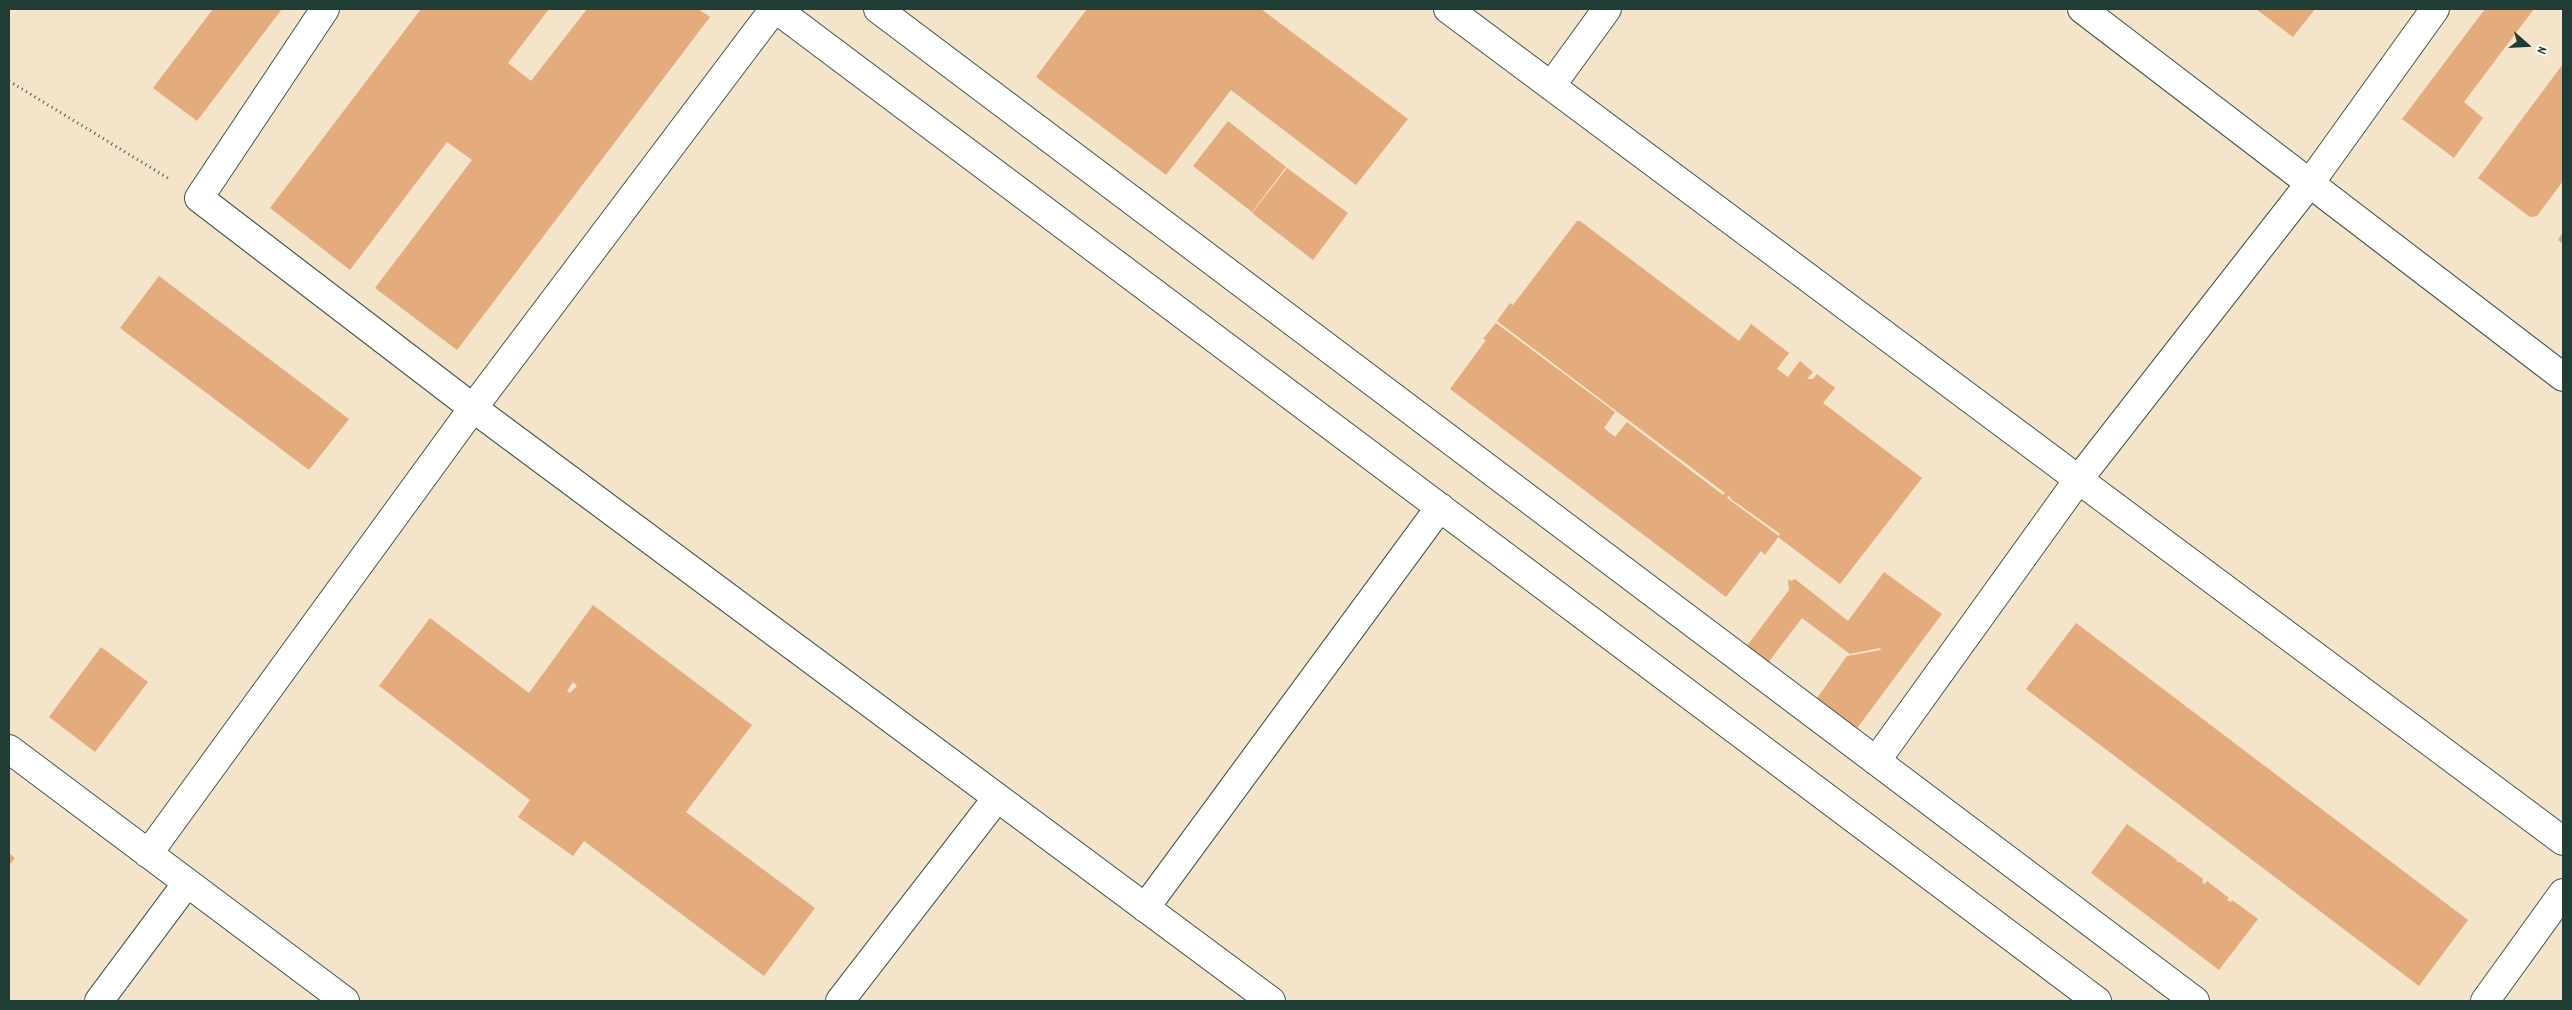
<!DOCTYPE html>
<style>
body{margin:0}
#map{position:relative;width:2572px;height:1010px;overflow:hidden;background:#f4e4ca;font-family:Dekko,sans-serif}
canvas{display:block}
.frame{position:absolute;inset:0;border:10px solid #1f3d34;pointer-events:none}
.north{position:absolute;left:2502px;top:20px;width:50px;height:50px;-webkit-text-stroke:4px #fdfcf7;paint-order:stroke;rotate:109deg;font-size:14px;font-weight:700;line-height:20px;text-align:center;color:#1f3d34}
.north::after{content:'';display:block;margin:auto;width:18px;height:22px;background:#1f3d34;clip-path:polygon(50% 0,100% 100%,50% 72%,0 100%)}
</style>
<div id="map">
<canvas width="2572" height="1010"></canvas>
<div class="frame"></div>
<div class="north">N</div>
</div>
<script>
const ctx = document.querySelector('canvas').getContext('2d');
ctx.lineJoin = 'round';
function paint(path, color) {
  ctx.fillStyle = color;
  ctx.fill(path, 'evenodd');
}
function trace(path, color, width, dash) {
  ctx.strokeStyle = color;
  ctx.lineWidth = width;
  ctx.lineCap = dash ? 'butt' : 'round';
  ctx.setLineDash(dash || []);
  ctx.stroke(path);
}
const building = new Path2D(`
 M213 9H282L197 121 153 88Z
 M421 9H549L508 63 531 81 587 9H698L710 17 457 350 375 288 472 160 447 142 350 270 270 208Z
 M1087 9H1261L1408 119 1356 185 1231 90 1166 175 1036 77Z
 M2256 9H2315L2293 37Z
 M2485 9H2534L2464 102 2483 118 2454 158 2402 119Z
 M2563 64V181L2537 216 2530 217 2478 178Z
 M1228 121 1286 167 1252 212 1193 166Z
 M1287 168 1348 213 1313 260 1252 213Z
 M1577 221H1580L1739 341 1751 324 1789 353 1777 369 1788 377 1800 361 1813 372 1807 379H1813L1817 374 1835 388 1823 403 1922 478 1840 584 1778 537 1780 534 1779 533 1731 499 1729 495 1727 498 1779 536 1765 555 1761 551 1726 597 1450 389 1486 340 1483 339 1496 323 1615 412 1604 428 1615 437 1627 422 1723 495 1725 493 1497 321 1510 303 1513 305Z
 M2563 232V244L2558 240Z
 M159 276 349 419 309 470 120 328Z
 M1884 572 1942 614 1855 731 1815 701 1847 656 1881 650 1880 648 1850 654 1802 618 1764 668 1743 651 1789 590 1788 579 1791 581 1795 579 1848 621Z
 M593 605 752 725 686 812 815 908 764 976 584 841 573 856 518 817 530 800 379 686 430 618 529 693ZM573 682 577 686 570 693 567 691Z
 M2076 623 2468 920 2419 986 2026 689Z
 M101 647 148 682 95 752 49 717Z
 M2127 824 2177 860 2176 862H2180L2203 879 2202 882 2205 884 2207 881 2229 898 2227 900 2231 902 2232 900 2258 919 2219 970 2091 873Z
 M9 853 15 858 9 866Z`);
const path = new Path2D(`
 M9 81 171 180`);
const minor = new Path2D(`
 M325 9 199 198 473 408 1271 1001
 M776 9 2097 1001
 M878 9 2195 1001
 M1448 9 2563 841
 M2082 9 2563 377
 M1551 86 1607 9
 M9 749 345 1001
 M1876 761 2078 480 2310 183 2435 9
 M148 854 473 408 774 9
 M1145 908 1440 507
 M99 1001 187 883
 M840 1001 997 798
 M2485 1001 2563 893`);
paint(building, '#e4ab7c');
trace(minor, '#3f564a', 30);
trace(path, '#3f564a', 3, [1, 4]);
trace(minor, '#fff', 28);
</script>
